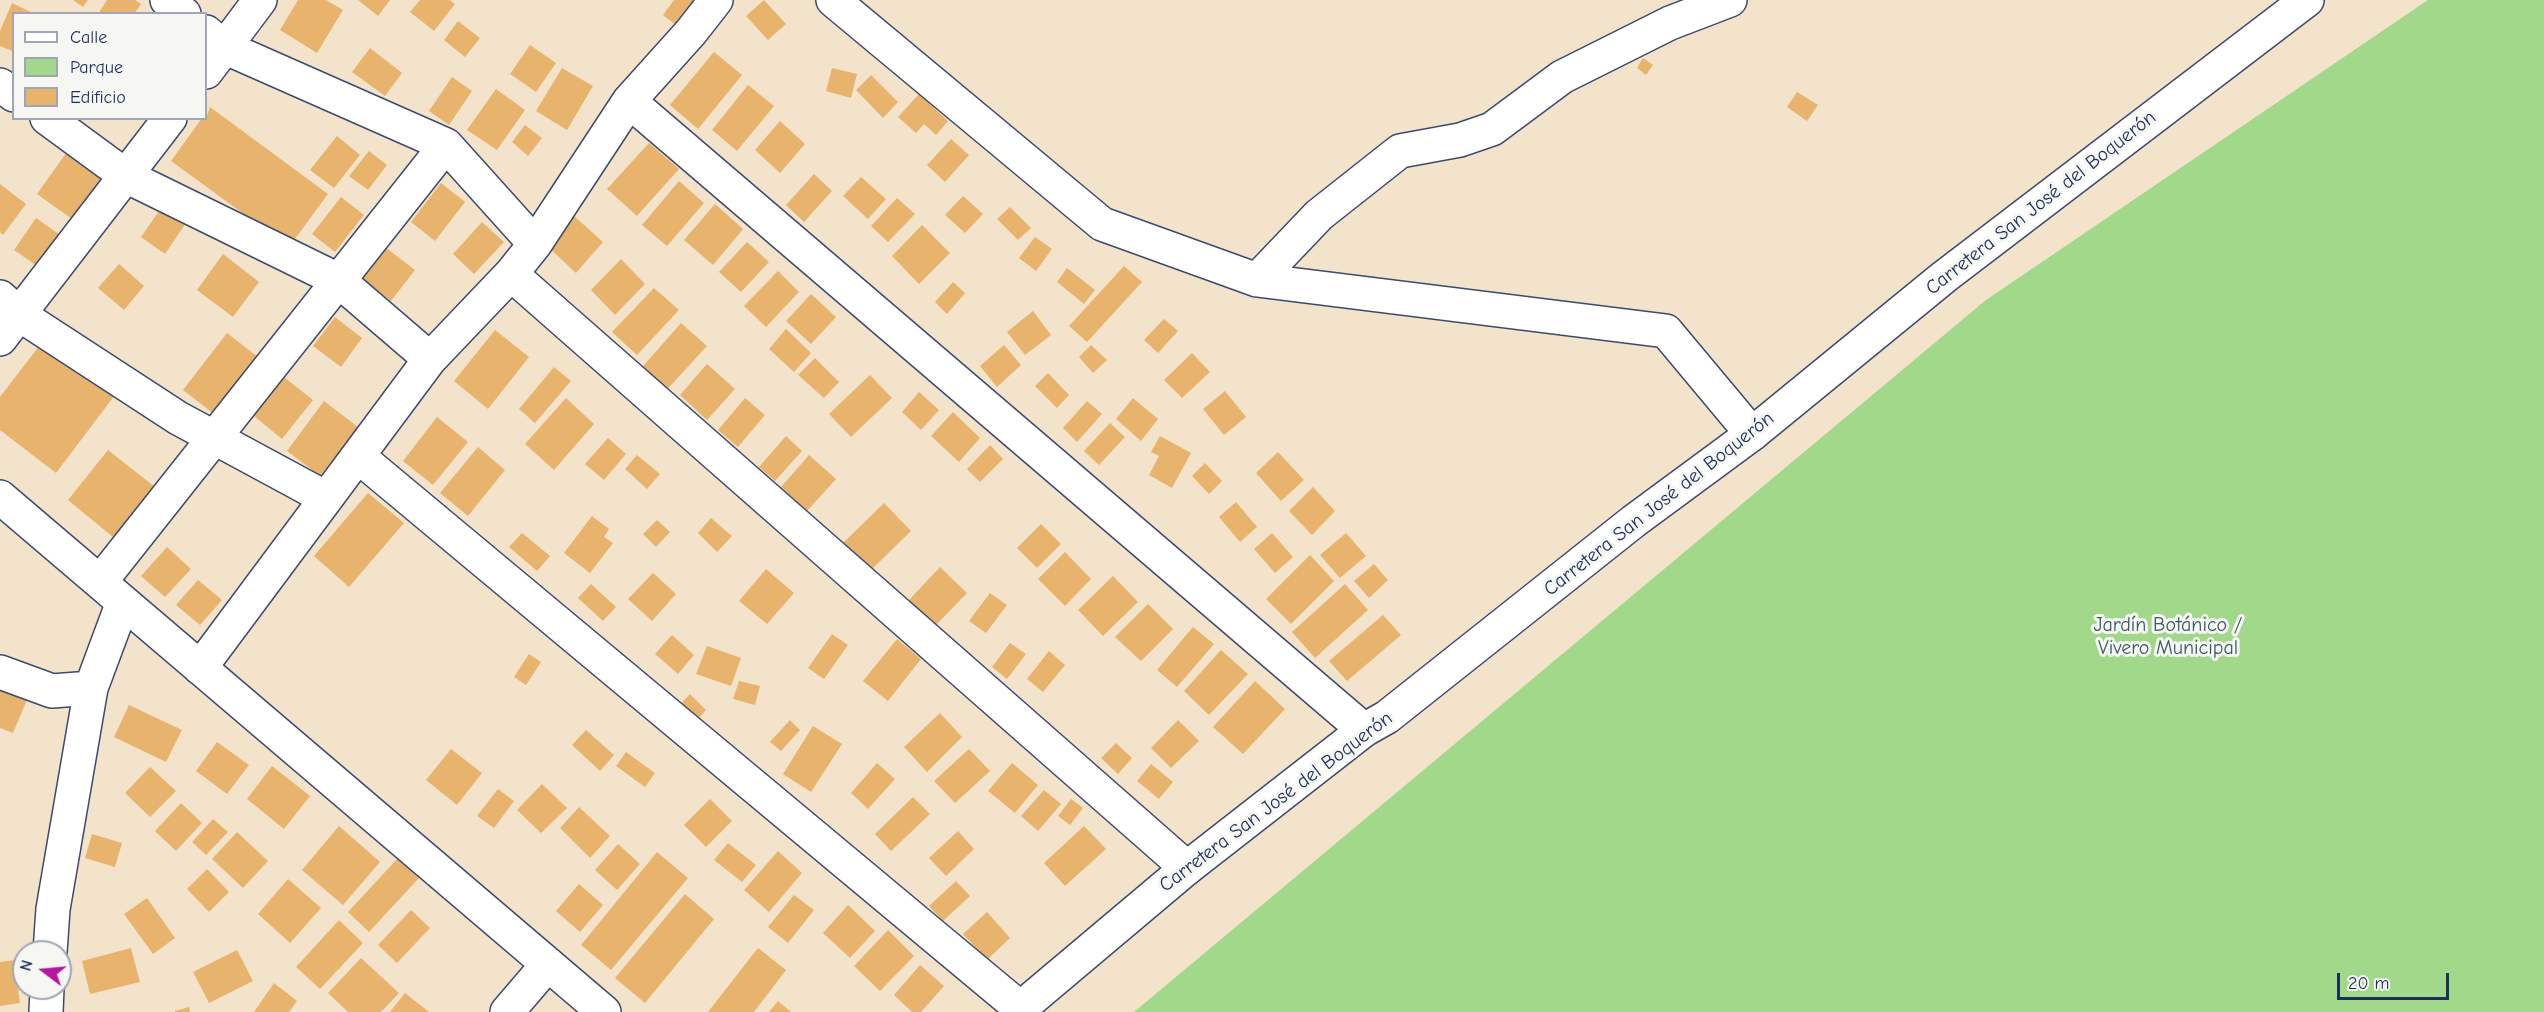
<!DOCTYPE html>
<meta charset="utf-8">
<style>
body{margin:0}
#map{position:relative;width:2544px;height:1012px;overflow:hidden;background:#f2e3ca;font-family:"Comic Neue",sans-serif}
canvas{display:block}
.legend{position:absolute;left:12px;top:12px;width:195px;height:108px;box-sizing:border-box;background:#f6f6f2;border:2px solid #9ea6b7;margin:0;padding:8px 10px;list-style:none;font-size:18px;color:#1b2f5e}
.legend li{display:flex;align-items:center;gap:12px;height:30px}
.legend b{width:30px;border:2px solid #9ea6b7}
.north{position:absolute;left:12px;top:940px;width:60px;height:60px;box-sizing:border-box;background:#f6f6f2;border:2px solid #9ea6b7;border-radius:50%;rotate:286deg;font-size:16px;font-weight:700;line-height:24px;text-align:center;color:#1b2f5e}
.north::after{content:'';display:block;margin:auto;width:21px;height:27px;background:#b5179e;clip-path:polygon(50% 0,100% 100%,50% 72%,0 100%)}
.scale{position:absolute;left:2337px;top:973px;width:112px;height:27px;box-sizing:border-box;border:3px solid #1b2f5e;border-top:0;padding-left:8px;font-size:18px;line-height:21px;white-space:nowrap;color:#1b2f5e;-webkit-text-stroke:4px #f6f6f2;paint-order:stroke}
</style>
<div id="map">
<canvas width="2544" height="1012"></canvas>
<ul class="legend">
<li><b style="height:8px;background:#fff"></b>Calle</li>
<li><b style="height:16px;background:#a1d88a"></b>Parque</li>
<li><b style="height:16px;background:#e8b46d"></b>Edificio</li>
</ul>
<div class="north">N</div>
<div class="scale">20 m</div>
</div>
<script>
const ctx = document.querySelector('canvas').getContext('2d');
ctx.lineJoin = 'round';
function paint(path, color) {
  ctx.fillStyle = color;
  ctx.fill(path, 'evenodd');
}
function trace(path, color, width, dash) {
  ctx.strokeStyle = color;
  ctx.lineWidth = width;
  ctx.lineCap = dash ? 'butt' : 'round';
  ctx.setLineDash(dash || []);
  ctx.stroke(path);
}
function label(font, color, halo, rows, align = 'center') {
  ctx.font = font + ' "Comic Neue",sans-serif';
  ctx.lineWidth = 6;
  ctx.setLineDash([]);
  ctx.textBaseline = 'middle';
  ctx.strokeStyle = halo;
  ctx.fillStyle = color;
  for (const [text, x, y, turn = 0] of rows) {
    ctx.save();
    ctx.translate(x, y);
    ctx.rotate((+turn || 0) * Math.PI / 180);
    ctx.textAlign = isNaN(turn) ? turn : align;
    if (halo) ctx.strokeText(text, 0, 0);
    ctx.fillText(text, 0, 0);
    ctx.restore();
  }
}
const green = new Path2D(`
 M2428 0H2544V1012H1134L1986 300Z`);
const building = new Path2D(`
 M73 0H88L83 7Z
 M107 0H135L141 4 134 14H98Z
 M298 0H326L343 10 317 53 280 30Z
 M358 0H390L378 16Z
 M420 0H450L455 4 434 31 410 12Z
 M674 0H705L681 29 663 15Z
 M764 0 786 24 768 40 746 16Z
 M12 3 35 14H14V52L0 46V31Z
 M458 21 480 38 465 57 444 40Z
 M530 45 556 63 536 92 510 74Z
 M370 48 402 73 385 96 352 72Z
 M714 52 742 75 698 129 670 105Z
 M1643 58 1653 65 1646 75 1637 68Z
 M562 68 593 86 567 130 536 111Z
 M832 68 857 74 851 98 826 91Z
 M871 75 898 102 883 118 856 90Z
 M452 77 472 91 449 125 429 111Z
 M748 85 774 106 737 151 712 130Z
 M496 89 525 110 497 150 467 130Z
 M1797 92 1818 105 1807 121 1787 107Z
 M919 94 948 121 936 135 924 124 916 133 898 117Z
 M210 107 328 194 289 247 171 161 202 118H206Z
 M780 121 805 144 780 173 755 150Z
 M525 125 542 138 528 156 512 142Z
 M337 136 360 155 334 188 310 170Z
 M951 139 969 155 945 182 927 165Z
 M649 143 679 169 637 216 607 189Z
 M69 149 105 175 72 219 37 194Z
 M369 151 387 165 368 190 349 176Z
 M814 174 832 191 804 222 786 205Z
 M861 177 886 199 868 219 843 196Z
 M679 181 704 203 667 246 642 225Z
 M441 183 465 202 435 241 411 222Z
 M0 184 26 204 3 235 0 232Z
 M963 196 983 214 965 233 945 215Z
 M341 197 364 215 335 252 312 234Z
 M897 198 915 214 888 242 871 226Z
 M164 204 188 220 165 254 141 237Z
 M715 204 743 229 713 265 684 240Z
 M1010 207 1031 228 1018 240 997 219Z
 M574 216 603 242 576 273 547 246Z
 M36 218 63 237 40 268 14 250Z
 M482 222 504 242 474 274 453 254Z
 M922 225 950 253 919 284 892 256Z
 M1035 237 1052 249 1036 271 1019 258Z
 M747 242 769 262 741 292 719 272Z
 M385 247 415 270 391 301 361 277Z
 M223 254 259 282 233 317 197 290Z
 M621 259 645 284 615 315 591 290Z
 M119 264 144 286 124 310 98 288Z
 M1124 266 1142 282 1087 342 1069 326Z
 M1067 268 1095 290 1084 304 1057 282Z
 M778 271 799 292 766 327 744 306Z
 M953 282 965 293 947 314 935 302Z
 M654 288 679 310 637 355 612 332Z
 M811 294 836 317 811 344 786 321Z
 M1033 311 1051 335 1025 355 1007 332Z
 M335 317 362 338 341 367 313 346Z
 M1164 319 1178 331 1158 353 1144 340Z
 M681 323 707 346 662 395 638 372Z
 M786 329 811 353 794 372 769 349Z
 M495 330 529 357 488 409 454 381Z
 M227 333 262 360 218 417 183 390Z
 M46 337 118 391 56 473 0 430V397Z
 M1004 345 1021 365 997 387 980 366Z
 M1091 345 1107 360 1093 373 1079 357Z
 M1192 353 1210 372 1182 398 1164 380Z
 M815 358 839 382 824 398 798 375Z
 M707 364 735 389 707 420 680 395Z
 M554 367 571 381 535 423 519 409Z
 M1048 373 1069 395 1057 408 1035 386Z
 M870 375 892 398 851 437 829 414Z
 M284 377 313 400 282 439 254 416Z
 M1225 391 1246 417 1224 435 1203 409Z
 M919 392 939 410 921 430 902 412Z
 M566 398 594 424 554 470 525 444Z
 M745 398 765 415 738 447 718 430Z
 M1133 398 1158 419 1141 441 1116 419Z
 M324 401 358 427 320 476 287 451Z
 M1087 401 1102 414 1077 442 1063 428Z
 M953 412 980 438 959 462 931 436Z
 M437 417 468 442 433 485 403 461Z
 M1110 423 1125 437 1099 465 1084 451Z
 M786 436 802 451 775 481 759 467Z
 M1160 436 1191 453 1172 488 1149 475 1159 456 1151 452Z
 M608 438 626 454 604 480 585 464Z
 M990 445 1003 459 980 482 967 469Z
 M478 447 505 470 468 516 440 493Z
 M108 450 160 491 119 542 68 500Z
 M1278 452 1304 480 1281 501 1256 473Z
 M637 455 660 474 647 489 625 469Z
 M809 455 836 479 807 511 781 487Z
 M1205 463 1222 481 1209 494 1192 476Z
 M1313 487 1335 511 1312 535 1289 511Z
 M368 493 404 523 349 587 314 556Z
 M1236 502 1257 527 1240 542 1219 517Z
 M884 503 911 531 870 571 843 543Z
 M592 516 609 529 604 537 613 543 590 573 564 553Z
 M711 518 732 536 717 552 698 533Z
 M657 520 670 532 656 547 643 534Z
 M1041 524 1061 544 1037 568 1017 548Z
 M522 533 550 556 537 571 509 547Z
 M1272 533 1293 557 1275 573 1254 549Z
 M1346 533 1366 556 1340 578 1320 555Z
 M167 547 191 569 165 597 141 576Z
 M1065 552 1091 579 1065 606 1038 579Z
 M1310 555 1334 581 1291 624 1266 599Z
 M1374 564 1388 580 1369 598 1354 581Z
 M940 567 967 593 935 626 908 601Z
 M766 569 794 593 767 624 739 601Z
 M653 573 676 594 652 621 628 599Z
 M1113 576 1138 602 1103 636 1078 610Z
 M198 580 222 600 200 625 176 605Z
 M591 584 616 607 603 621 578 598Z
 M1345 584 1368 610 1315 658 1292 632Z
 M990 593 1007 605 986 633 969 621Z
 M1148 604 1173 629 1141 661 1115 637Z
 M1383 615 1401 635 1347 681 1329 661Z
 M1193 627 1214 644 1177 687 1157 670Z
 M832 634 848 645 824 679 808 668Z
 M672 635 694 655 678 674 655 654Z
 M897 639 921 659 888 701 863 681Z
 M1010 643 1026 654 1007 679 992 667Z
 M707 646 741 658 731 686 696 674Z
 M1221 650 1248 674 1209 715 1184 691Z
 M1049 651 1065 665 1043 692 1027 679Z
 M529 654 541 662 526 685 514 677Z
 M739 681 760 686 755 705 733 699Z
 M1255 681 1285 709 1243 754 1213 727Z
 M0 684 29 695 13 733 0 728Z
 M690 694 706 710 691 726 674 711Z
 M129 705 182 730 166 762 114 737Z
 M940 713 962 737 927 772 904 747Z
 M790 720 800 730 781 751 770 742Z
 M1178 720 1199 741 1171 768 1151 748Z
 M813 726 842 744 811 792 783 774Z
 M586 730 614 755 600 771 572 745Z
 M217 742 249 765 227 794 196 771Z
 M1116 743 1132 758 1118 774 1101 758Z
 M451 749 482 773 457 805 426 780Z
 M969 749 990 771 955 803 934 781Z
 M626 752 655 773 645 787 616 766Z
 M877 763 895 779 868 809 851 793Z
 M1012 763 1038 785 1015 813 988 791Z
 M1151 764 1173 782 1159 799 1137 781Z
 M272 766 310 796 284 829 247 799Z
 M150 767 176 791 150 817 125 793Z
 M542 784 567 808 541 833 517 810Z
 M498 789 514 801 494 828 477 816Z
 M1044 790 1061 804 1038 831 1021 816Z
 M913 797 930 814 891 851 875 834Z
 M710 799 732 821 706 847 684 825Z
 M1071 799 1083 808 1070 825 1058 816Z
 M181 803 202 823 176 851 155 831Z
 M579 807 610 836 590 858 560 828Z
 M213 819 228 832 206 855 192 842Z
 M339 826 380 862 343 905 302 870Z
 M1084 826 1106 849 1065 886 1044 863Z
 M958 831 974 849 946 876 929 858Z
 M237 832 268 861 243 888 212 859Z
 M92 834 122 843 115 867 85 858Z
 M728 843 756 865 742 882 714 860Z
 M618 844 640 864 617 890 595 870Z
 M778 851 802 873 769 912 744 890Z
 M657 852 688 878 611 970 581 945Z
 M398 858 419 878 369 932 348 912Z
 M207 869 229 892 209 912 187 889Z
 M288 879 321 908 290 943 258 914Z
 M956 881 970 896 943 921 929 906Z
 M579 884 603 905 580 932 556 911Z
 M685 894 714 919 645 1003 615 978Z
 M794 895 814 910 788 943 768 927Z
 M147 898 175 938 153 954 124 914Z
 M848 905 875 931 850 958 823 933Z
 M411 910 430 928 397 963 378 945Z
 M987 912 1010 938 987 960 963 934Z
 M339 920 363 943 320 989 296 967Z
 M888 930 914 956 880 991 854 966Z
 M131 948 140 982 90 994 82 961Z
 M758 948 786 970 754 1012H708Z
 M237 950 253 981 209 1003 193 972Z
 M361 958 399 993 381 1012H348L328 993Z
 M14 960 20 1003 0 1006V962Z
 M920 965 944 986 921 1012H912L894 995Z
 M274 983 297 1001 289 1012H254Z
 M405 993 429 1012H390Z
 M778 1001 791 1012H769Z
 M189 1007 190 1012H175V1011Z`);
const minor = new Path2D(`
 M167 0 184 14
 M833 0 1102 224 1257 280 1666 331 1752 434
 M206 32 224 47 446 145 535 244
 M206 72 260 0
 M0 85 14 95
 M629 101 1364 730
 M47 118 126 176 338 280 430 359
 M511 274 1187 868
 M1257 280 1319 215 1400 151 1460 140 1492 129 1562 77 1670 23 1730 0
 M0 297 20 315 178 418 326 498
 M0 339 170 118
 M359 457 1020 1008
 M0 497 604 1012
 M100 582 446 145
 M200 668 430 359 511 274 535 244 629 101 691 32 716 0
 M0 672 52 691 91 688
 M50 952 53 909 91 688 123 602
 M46 1012 47 988
 M507 1012 548 964`);
const tertiary = new Path2D(`
 M1016 1012 1187 868 1364 730 1387 717 1634 521 1752 434 1944 277 2307 0`);
const streetNames = [
 ["Carretera San José del Boquerón",2041,203,-38],
 ["Carretera San José del Boquerón",1659,504,-38],
 ["Carretera San José del Boquerón",1276,802,-37]
];
const parkNames = [
 ["Jardín Botánico /",2168,625],
 ["Vivero Municipal",2168,648]
];
paint(green, '#a1d88a');
paint(building, '#e8b46d');
trace(minor, '#3b4a6e', 36);
trace(tertiary, '#3b4a6e', 36);
trace(minor, '#fff', 33);
trace(tertiary, '#fff', 33);
label('20px', '#1b2f5e', '#f6f6f2', streetNames);
label('20px', '#3c5969', '#f6f6f2', parkNames);
</script>
